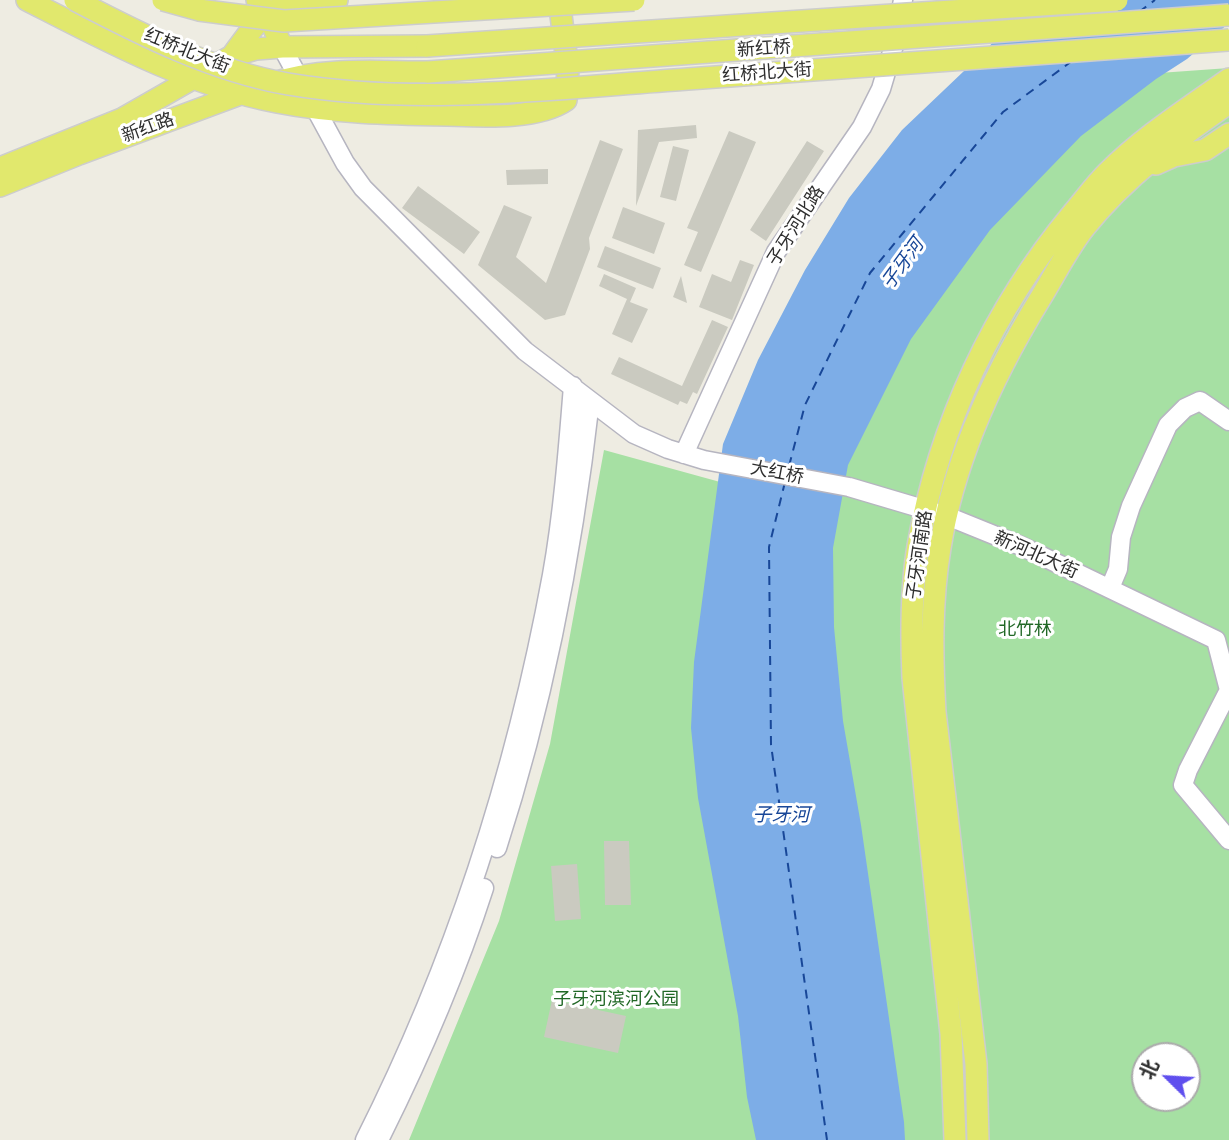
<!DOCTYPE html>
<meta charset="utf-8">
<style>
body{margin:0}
#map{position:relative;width:1229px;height:1140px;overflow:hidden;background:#eeece2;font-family:"PT Sans","Noto Sans SC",sans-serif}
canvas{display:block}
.north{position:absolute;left:1131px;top:1042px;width:70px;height:70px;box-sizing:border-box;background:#fff;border:2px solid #ababab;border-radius:50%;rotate:294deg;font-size:19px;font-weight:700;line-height:28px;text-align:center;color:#2e2e2e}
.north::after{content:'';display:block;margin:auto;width:24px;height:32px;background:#5f4fee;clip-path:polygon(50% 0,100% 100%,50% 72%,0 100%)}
</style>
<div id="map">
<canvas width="1229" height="1140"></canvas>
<div class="north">北</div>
</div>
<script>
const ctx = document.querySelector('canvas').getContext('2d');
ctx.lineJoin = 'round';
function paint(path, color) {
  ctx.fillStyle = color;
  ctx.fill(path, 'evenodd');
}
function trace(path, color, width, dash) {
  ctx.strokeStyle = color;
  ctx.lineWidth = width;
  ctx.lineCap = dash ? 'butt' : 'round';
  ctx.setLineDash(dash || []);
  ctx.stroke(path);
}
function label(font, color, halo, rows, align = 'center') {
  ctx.font = font + ' "PT Sans","Noto Sans SC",sans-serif';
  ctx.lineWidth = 6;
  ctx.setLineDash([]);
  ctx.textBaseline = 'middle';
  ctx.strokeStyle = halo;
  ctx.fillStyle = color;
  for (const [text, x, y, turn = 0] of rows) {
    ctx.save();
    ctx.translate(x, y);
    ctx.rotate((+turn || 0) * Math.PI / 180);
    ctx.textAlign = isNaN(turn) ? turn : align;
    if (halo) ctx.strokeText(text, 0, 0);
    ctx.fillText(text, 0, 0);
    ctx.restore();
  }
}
const green = new Path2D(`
 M1229 68V1140H875L819 650 842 454 917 305 1019 173 1145 74ZM1145 1056H1187V1098H1145Z
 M604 450 731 485 775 1140H409L499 921 550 744Z`);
const water = new Path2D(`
 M1031 0H1229V23L1187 59 1156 79 1081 136 990 230 911 339 848 465 833 548 834 627 843 721 861 825 904 1122 905 1140H756L747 1097 738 1016 698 798 691 728 694 662 723 444 758 360 805 270 849 198 902 130 985 51Z`);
const ferry = new Path2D(`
 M1139 12 1155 0
 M789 466 805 405 870 273 1003 112 1072 61
 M785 482 769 547 771 745 827 1140`);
const building = new Path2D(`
 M696 125 697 138 659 142 636 206 638 130Z
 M729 131 756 142 701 272 684 265 698 232 687 228Z
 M600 140 623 149 589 238 590 249 565 315 545 320 478 265 504 205 532 217 516 257 546 283Z
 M807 141 824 151 766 241 750 230Z
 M673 146 689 150 676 201 660 197Z
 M548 169V184L507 185 506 170Z
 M418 186 480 232 464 254 402 208Z
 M623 207 665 223 654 254 612 238Z
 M605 246 661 268 653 289 597 267Z
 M740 260 754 265 732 320 699 307 712 274 731 282Z
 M604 274 636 288 630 302 648 309 632 343 612 334 627 299 599 286Z
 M681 276 687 303 673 297Z
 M712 320 728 327 697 394 693 392 687 404 680 401 678 405 611 374 619 357 682 386Z
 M604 841H629L631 905H605Z
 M577 864 581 919 555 921 551 866Z
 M552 1000 626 1016 618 1053 544 1037Z`);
const minor = new Path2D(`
 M282 47 345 163 363 188 525 351 634 434 668 449 704 460 849 487 947 516 1021 546 1216 640 1229 690 1188 770 1183 785 1229 840
 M684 454 776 252 862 127 881 89 895 42 903 0
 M1110 588 1118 569 1121 537 1131 506 1168 425 1185 408 1200 401 1229 421
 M497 848C544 703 573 552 590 401
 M365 1140C455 962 516 771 552 575 563 513 568 449 573 386
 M379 1140C420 1058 456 975 484 888`);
const major = new Path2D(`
 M27 0C107 41 188 85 277 102 333 113 390 114 447 115 481 116 537 120 566 100L568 69 559 0
 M257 0 267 12 282 47
 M308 0H337
 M232 56C259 19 265 7 311 0
 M274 83C323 67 377 72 428 72
 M1156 164 1174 156 1205 150 1229 134
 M0 168 122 119 232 56 256 49 282 47 427 46
 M0 186 79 154 243 93
 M955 1140 951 1034 913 678C911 634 911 589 918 546 939 424 994 308 1073 213 1084 200 1095 185 1107 173 1144 136 1187 109 1229 79
 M978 1140 976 1064 935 712C932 657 931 602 940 548 954 459 994 374 1040 299 1055 275 1068 248 1085 227 1125 177 1177 139 1229 103`);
const majorBridge = new Path2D(`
 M75 0C142 35 213 71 288 84 420 106 556 88 688 79 868 66 1049 53 1229 40
 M163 0 199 10 284 21 634 0
 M427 46 1117 0
 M428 72 1229 15`);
const streetNames = [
 ["新红桥",764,49,-4],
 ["红桥北大街",187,51,22],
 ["红桥北大街",767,73,-4],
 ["新红路",148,128,-20],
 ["子牙河北路",796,226,-58],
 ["大红桥",777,473,11],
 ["子牙河南路",920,555,-82],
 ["新河北大街",1036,555,24]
];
const parkNames = [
 ["北竹林",1025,630],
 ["子牙河滨河公园",616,1000]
];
const waterNames = [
 ["子牙河",903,264,-54],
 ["子牙河",781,816]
];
paint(green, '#a6e0a3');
paint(water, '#7dade7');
trace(ferry, '#184798', 2, [9, 7]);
paint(building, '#cacac0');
trace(minor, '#b6b5c0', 21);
trace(major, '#cdcdcd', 24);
trace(minor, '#fff', 18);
trace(major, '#e1e86d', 21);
trace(majorBridge, '#cdcdcd', 24, []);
trace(majorBridge, '#e1e86d', 21);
label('18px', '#2e2e2e', '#fff', streetNames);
label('18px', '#216826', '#fff', parkNames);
label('italic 19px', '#184798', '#fff', waterNames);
</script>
